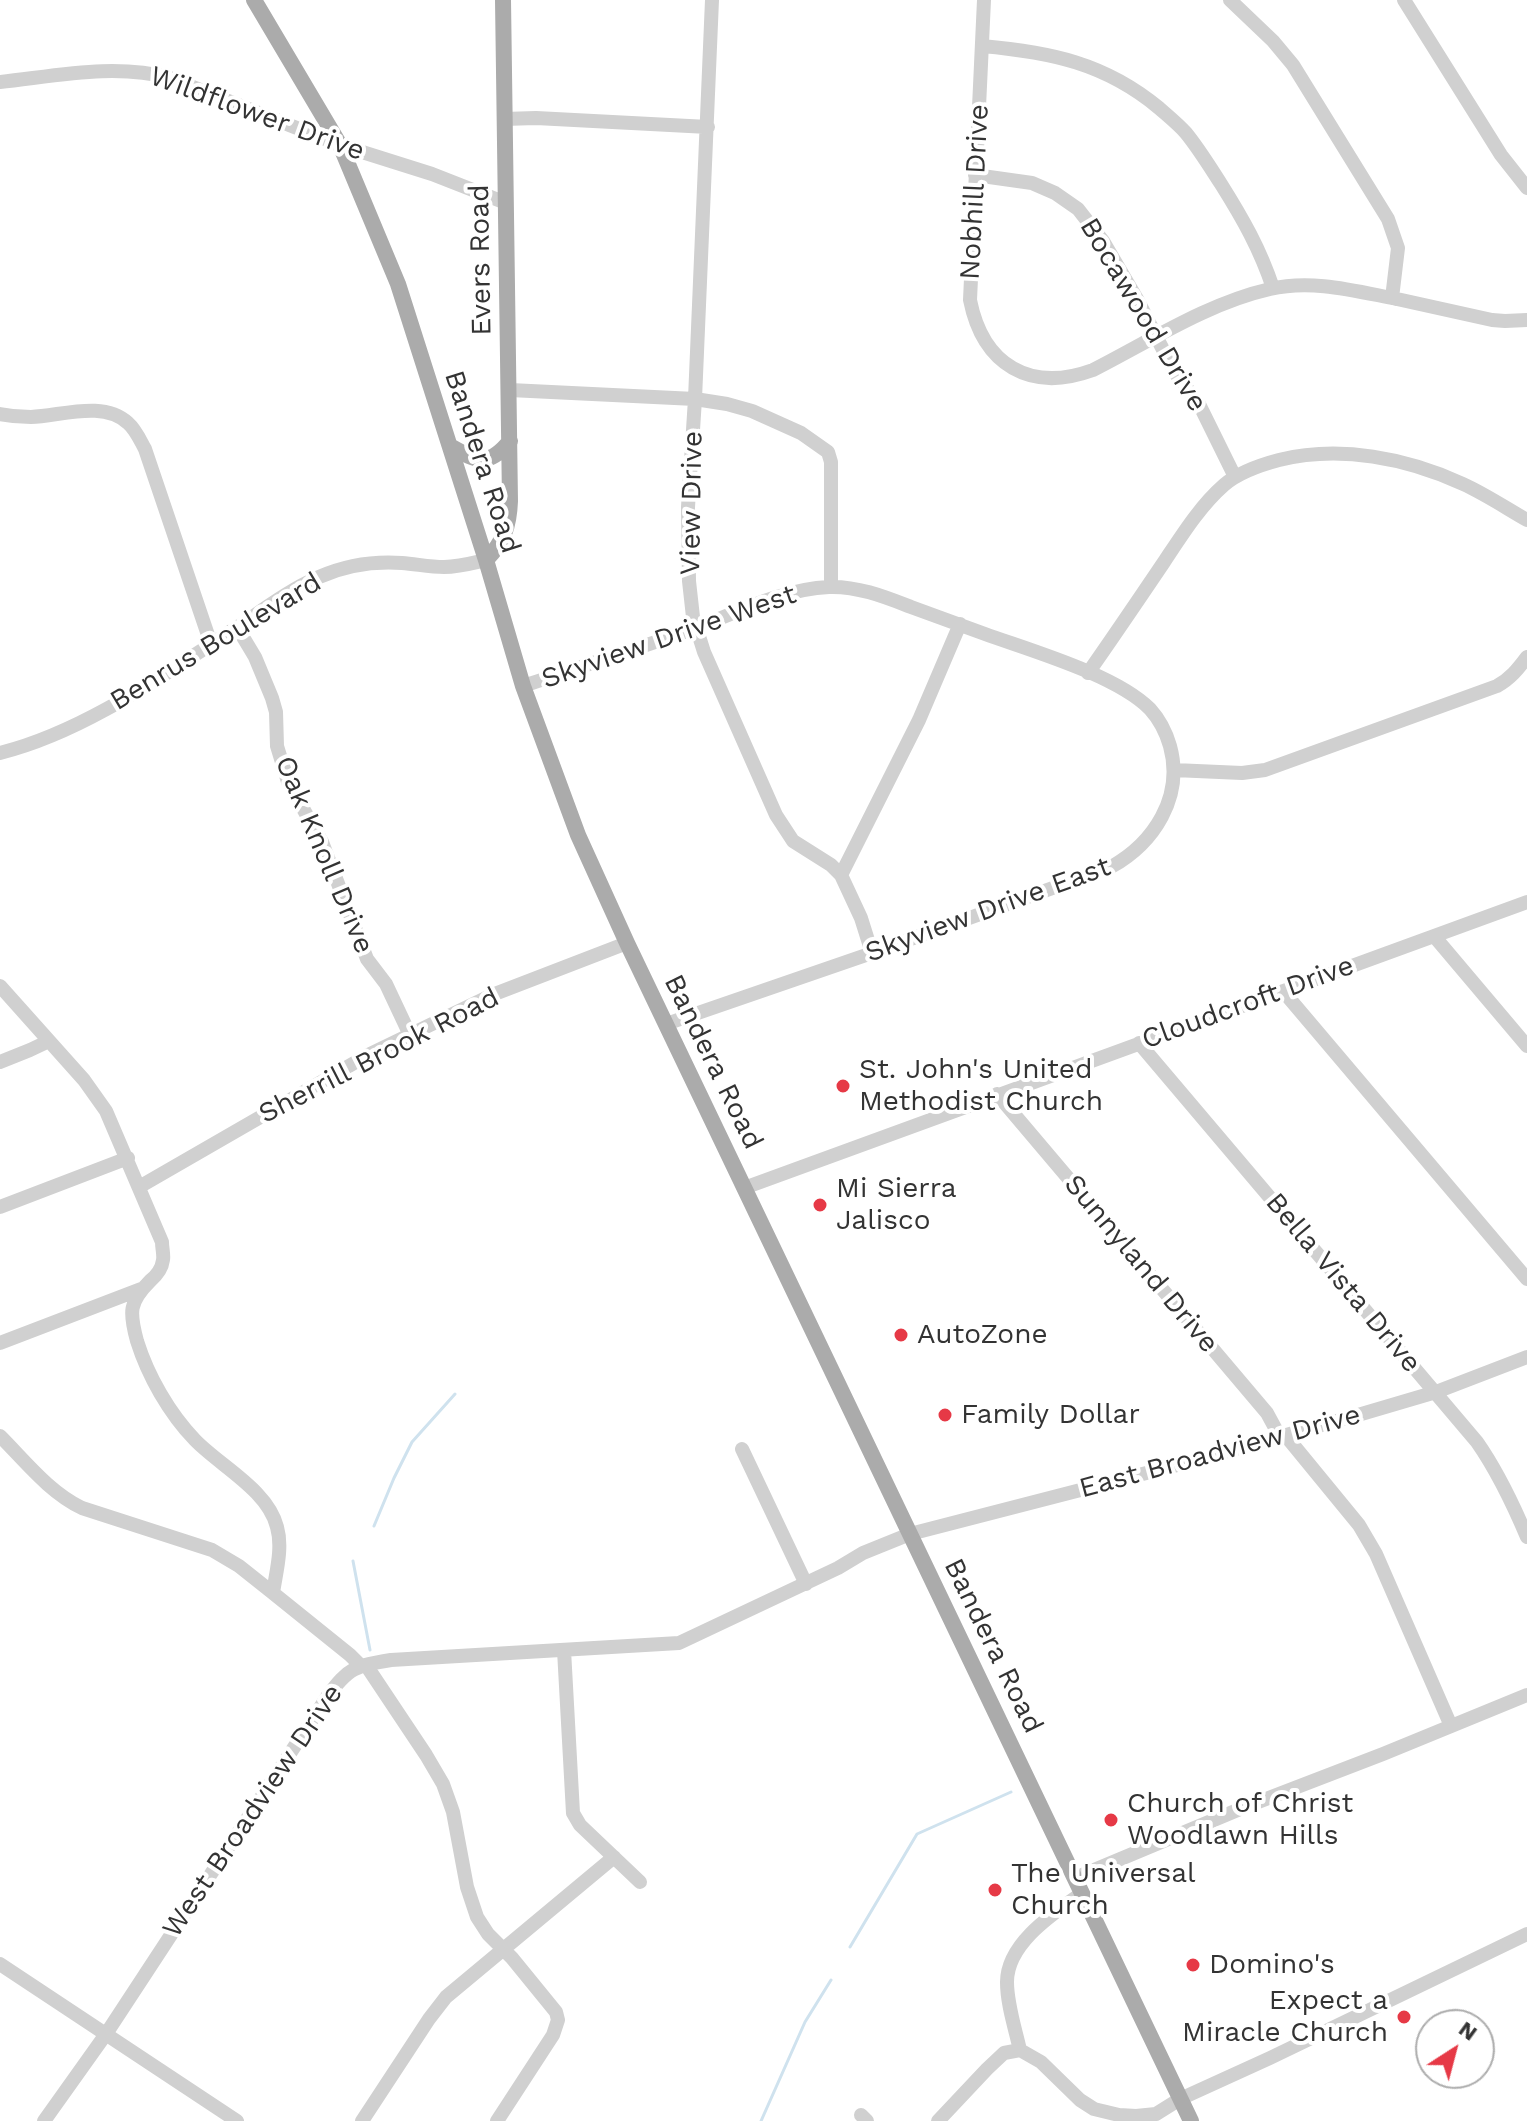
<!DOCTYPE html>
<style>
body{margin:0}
#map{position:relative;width:1527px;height:2121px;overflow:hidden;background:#fff;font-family:"Work Sans",sans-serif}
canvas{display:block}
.north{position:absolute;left:1415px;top:2009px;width:80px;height:80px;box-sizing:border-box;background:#fff;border:2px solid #adadad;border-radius:50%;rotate:36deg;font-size:22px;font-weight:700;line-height:32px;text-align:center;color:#333}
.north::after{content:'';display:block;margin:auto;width:28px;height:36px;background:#e63946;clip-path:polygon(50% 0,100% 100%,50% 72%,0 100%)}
</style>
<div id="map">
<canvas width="1527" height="2121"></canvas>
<div class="north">N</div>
</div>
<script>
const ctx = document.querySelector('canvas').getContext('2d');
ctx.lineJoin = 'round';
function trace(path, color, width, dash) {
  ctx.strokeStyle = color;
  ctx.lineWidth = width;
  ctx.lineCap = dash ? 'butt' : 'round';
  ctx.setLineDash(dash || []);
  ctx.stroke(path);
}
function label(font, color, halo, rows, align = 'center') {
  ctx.font = font + ' "Work Sans",sans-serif';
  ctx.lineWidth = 8;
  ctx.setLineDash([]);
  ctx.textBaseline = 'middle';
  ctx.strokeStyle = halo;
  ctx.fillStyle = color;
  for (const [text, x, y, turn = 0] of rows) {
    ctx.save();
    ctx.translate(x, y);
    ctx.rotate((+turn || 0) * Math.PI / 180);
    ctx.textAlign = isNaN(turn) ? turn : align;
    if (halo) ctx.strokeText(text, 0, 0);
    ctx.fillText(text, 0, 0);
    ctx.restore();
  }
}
const stream = new Path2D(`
 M374 1526 394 1478 412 1442 455 1394
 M353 1561 370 1650
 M850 1947 917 1834 1011 1792
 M761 2121 805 2022 831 1980`);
const minor = new Path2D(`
 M712 0 695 399 688 507 689 581 693 617 704 652 776 815 793 841 831 865 841 875 861 918 872 953
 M984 0 970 300C983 365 1030 393 1093 370 1150 341 1208 303 1270 289 1312 279 1355 291 1397 299 1428 306 1460 313 1492 320L1505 321 1527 320
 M1230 0 1273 41 1293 65 1388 219 1398 248 1392 298
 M1404 0 1501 155 1527 188
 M982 46C1050 52 1105 63 1159 108 1168 116 1178 124 1186 133 1199 149 1210 167 1221 184 1243 219 1260 249 1273 288
 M0 82C56 76 115 63 170 78L340 145 432 174 506 203
 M504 119 536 118 708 127
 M975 175 1032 183 1055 193 1078 209 1103 241 1137 299 1175 373 1199 404 1235 477
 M510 390 695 399 727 404 752 411 801 433 828 452 831 462V587
 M0 414C10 416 21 417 31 417 61 416 103 400 128 423 136 430 140 440 145 449L211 644
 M237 627 255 657 272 698 276 712 277 746 288 782 322 842 367 959 386 984 410 1035
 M1088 673C1114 636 1139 599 1164 562 1182 535 1200 506 1224 485 1239 472 1260 465 1279 460 1340 445 1407 458 1463 484 1485 494 1506 508 1527 520
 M523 686C581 667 639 648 696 628 738 612 783 589 829 587 858 586 885 597 911 607 936 616 961 625 985 634 1032 651 1116 675 1150 709 1160 720 1166 732 1170 746 1184 797 1154 843 1111 867L872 953 666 1024
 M0 753C84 732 163 675 236 628 263 610 289 590 319 577 344 566 374 561 402 563 416 564 430 567 444 567 459 567 473 563 486 560
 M1174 770 1242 773 1265 770 1497 686C1510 679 1518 669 1527 657
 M841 875 919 720 960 624
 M1434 936 1527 1046
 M0 986 84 1080 106 1111 162 1242C162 1248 164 1255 163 1260 162 1268 156 1276 150 1281 129 1302 129 1312 137 1341 148 1376 169 1413 195 1440 220 1466 268 1490 277 1527 283 1548 276 1572 273 1593L350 1655 361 1666
 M1283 991 1527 1279
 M1139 1043 1477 1442C1498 1472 1513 1504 1527 1537
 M0 1062 30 1050 49 1041
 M997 1094 1267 1413 1280 1437
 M139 1187 368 1055 492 995 627 943
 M744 1188 1527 902
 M0 1207 128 1158
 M0 1343 141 1289
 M0 1436C26 1462 49 1492 82 1508L212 1550 239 1566 273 1593
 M1286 1436 1359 1525 1376 1554 1451 1726
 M742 1449 806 1584
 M564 1650 573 1813 580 1825 640 1882
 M366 1665 426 1755 443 1784 453 1812 467 1887 477 1917 488 1934 512 1958 556 2012 558 2020 553 2035 497 2121
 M1075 1878 1240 1809 1383 1754 1527 1695
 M0 1964 237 2121
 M1020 2050C1015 2028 1007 2004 1007 1982 1007 1943 1054 1913 1082 1893
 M861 2115 867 2121
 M44 2121 106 2034 327 1697C349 1667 355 1666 391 1660L679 1643 838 1568 863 1553 910 1534 1189 1462 1358 1415 1436 1392 1527 1357
 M362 2121 429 2019 446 1997 614 1857
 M938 2121 987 2069 1004 2053 1020 2050 1041 2062 1080 2100 1094 2109 1119 2115 1136 2116 1156 2114 1180 2099 1270 2058 1527 1934`);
const major = new Path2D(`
 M254 0 340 145 398 284 486 560 523 686 578 835 627 943 1191 2121
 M450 446C477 461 488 468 510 441
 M486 560C504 542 509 526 510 501L503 0`);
const markers = [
 [843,1086,8,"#e63946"],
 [820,1205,8,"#e63946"],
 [901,1335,8,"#e63946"],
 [945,1415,8,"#e63946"],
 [1111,1820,8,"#e63946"],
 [995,1890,8,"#e63946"],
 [1193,1965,8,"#e63946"],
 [1404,2017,8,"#e63946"]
];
const streetNames = [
 ["Wildflower Drive",257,114,20],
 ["Nobhill Drive",975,192,-87],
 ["Evers Road",481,260,-91],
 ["Bocawood Drive",1143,315,59],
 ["Bandera Road",482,462,72],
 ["View Drive",692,503,-89],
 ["Skyview Drive West",669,637,-19],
 ["Benrus Boulevard",216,642,-31],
 ["Oak Knoll Drive",324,855,67],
 ["Skyview Drive East",988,910,-20],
 ["Cloudcroft Drive",1248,1003,-20],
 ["Sherrill Brook Road",379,1056,-27],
 ["Bandera Road",713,1062,64],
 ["Sunnyland Drive",1141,1264,50],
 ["Bella Vista Drive",1343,1283,50],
 ["East Broadview Drive",1220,1452,-15],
 ["Bandera Road",993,1646,64],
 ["West Broadview Drive",253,1811,-56]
];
const poiNames = [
 ["St. John's United",859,1070],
 ["Methodist Church",859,1102],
 ["Mi Sierra",836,1189],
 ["Jalisco",836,1221],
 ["AutoZone",917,1335],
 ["Family Dollar",961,1415],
 ["Church of Christ",1127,1804],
 ["Woodlawn Hills",1127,1836],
 ["The Universal",1011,1874],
 ["Church",1011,1906],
 ["Domino's",1209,1965],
 ["Expect a",1388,2001,"right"],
 ["Miracle Church",1388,2033,"right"]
];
trace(stream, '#cfe2ee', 3);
trace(minor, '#d0d0d0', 14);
trace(major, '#ababab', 16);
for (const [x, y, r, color] of markers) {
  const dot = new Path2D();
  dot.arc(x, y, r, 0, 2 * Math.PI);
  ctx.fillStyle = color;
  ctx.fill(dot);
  trace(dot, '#fff', 3);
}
label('28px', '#333', '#fff', streetNames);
label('28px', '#333', '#fff', poiNames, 'left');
</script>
